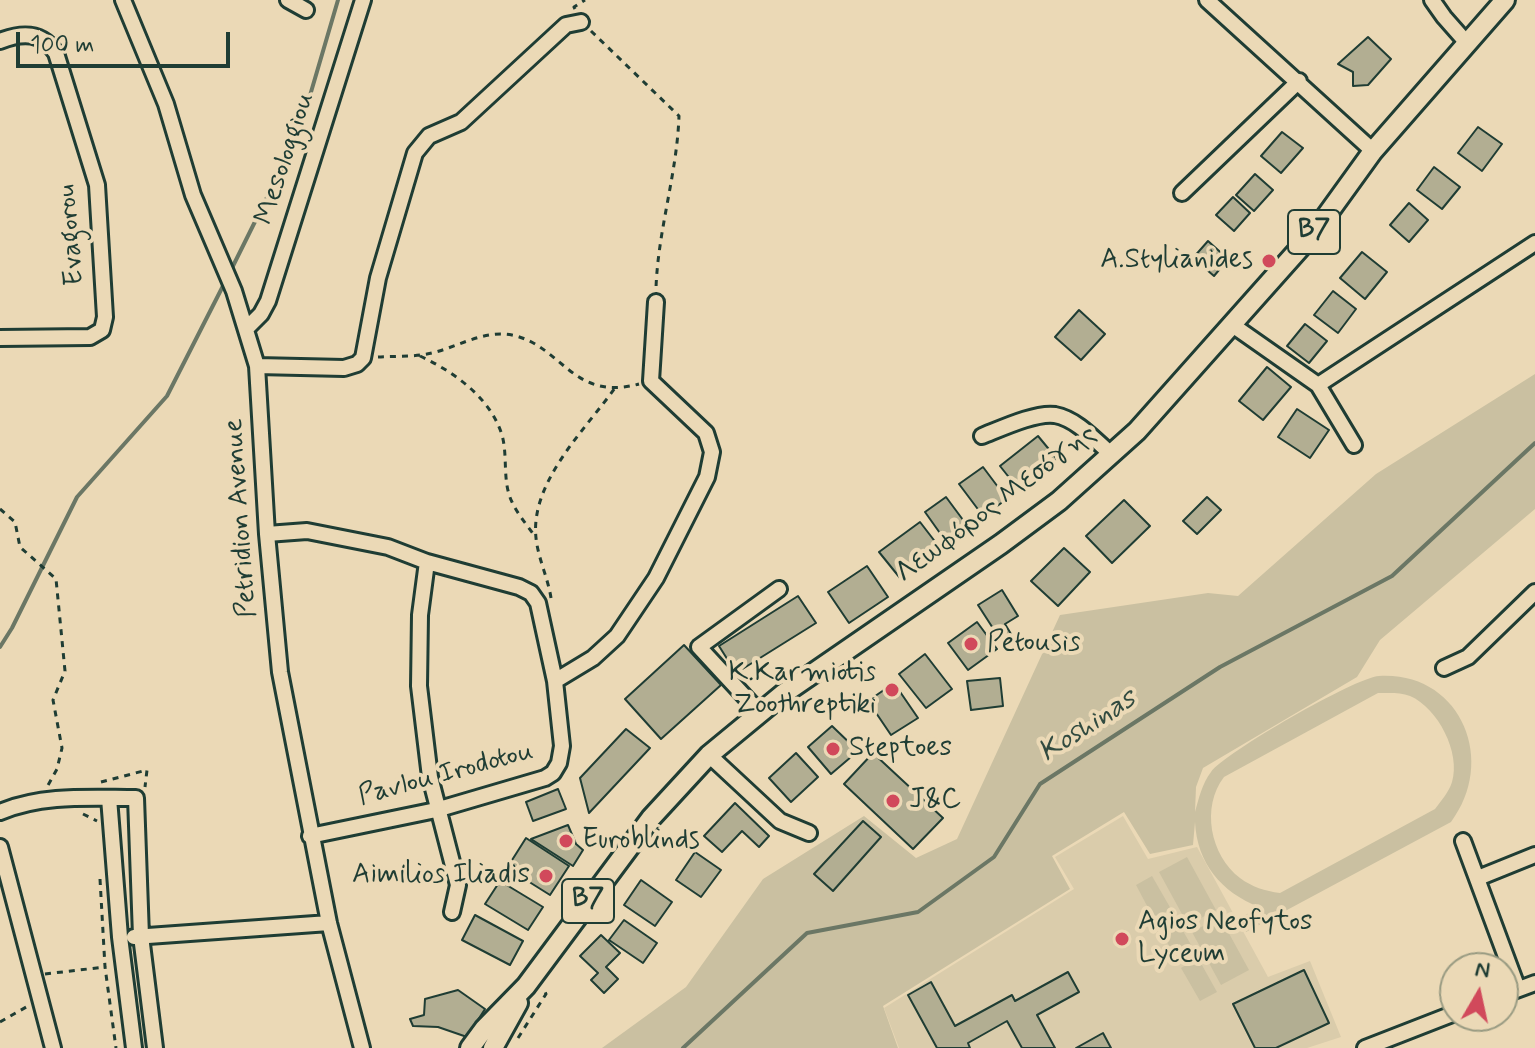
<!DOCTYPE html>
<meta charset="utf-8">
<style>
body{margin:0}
#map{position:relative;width:1535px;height:1048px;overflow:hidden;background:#ebd9b6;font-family:Mynerve,sans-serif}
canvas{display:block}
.north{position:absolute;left:1439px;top:952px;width:80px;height:80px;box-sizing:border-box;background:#ebd9b6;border:2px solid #999b82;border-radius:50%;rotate:9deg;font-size:22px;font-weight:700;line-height:32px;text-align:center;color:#1f3d34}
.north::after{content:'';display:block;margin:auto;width:28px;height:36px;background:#d1495b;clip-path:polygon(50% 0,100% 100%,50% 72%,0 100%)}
.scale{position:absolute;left:16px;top:32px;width:214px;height:36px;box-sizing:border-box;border:4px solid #1f3d34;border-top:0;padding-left:10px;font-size:24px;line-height:28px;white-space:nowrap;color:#1f3d34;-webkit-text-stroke:6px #ebd9b6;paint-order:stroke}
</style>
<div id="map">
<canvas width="1535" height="1048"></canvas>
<div class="north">N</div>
<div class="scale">100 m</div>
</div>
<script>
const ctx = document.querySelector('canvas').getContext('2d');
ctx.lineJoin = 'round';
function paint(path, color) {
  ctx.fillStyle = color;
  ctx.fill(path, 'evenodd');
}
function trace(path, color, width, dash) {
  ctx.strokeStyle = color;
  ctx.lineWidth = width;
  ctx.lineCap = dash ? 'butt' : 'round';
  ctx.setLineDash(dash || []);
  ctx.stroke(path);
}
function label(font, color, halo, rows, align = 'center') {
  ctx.font = font + ' Mynerve,sans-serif';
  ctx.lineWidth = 8;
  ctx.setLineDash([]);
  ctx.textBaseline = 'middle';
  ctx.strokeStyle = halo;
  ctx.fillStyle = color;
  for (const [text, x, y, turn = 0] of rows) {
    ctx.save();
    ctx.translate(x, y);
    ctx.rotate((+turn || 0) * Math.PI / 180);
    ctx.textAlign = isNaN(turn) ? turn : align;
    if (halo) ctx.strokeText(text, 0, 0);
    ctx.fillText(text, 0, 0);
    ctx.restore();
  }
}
const built = new Path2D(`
 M1123 816 1148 859 1197 847 1268 977 1310 961 1341 1037 1307 1048H899L884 1008 1074 889 1055 857Z`);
const green = new Path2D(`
 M1535 374V509L1380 640 1357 677 1203 768 1196 787 1195 812C1199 798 1202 784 1211 772 1224 753 1356 677 1379 676 1460 671 1498 760 1451 822L1246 932 1239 919 1259 907C1221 892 1197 863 1195 822L1193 845 1150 854 1124 812 1052 856 1070 889 883 1006 898 1048H602L686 987 763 879 864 816 916 858 957 839 1060 615 1208 593 1238 596 1376 474ZM1378 693C1389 693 1400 692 1410 696 1438 708 1461 753 1452 782 1449 792 1441 801 1435 809L1280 893C1265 891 1252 887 1240 878 1210 855 1201 807 1224 777Z
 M1187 857 1216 910 1188 925 1159 872Z
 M1152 876 1171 909 1154 919 1136 885Z
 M1175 917 1194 950 1177 960 1158 926Z
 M1220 917 1249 970 1221 985 1192 932Z
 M1198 958 1217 992 1200 1001 1181 968Z`);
const stream = new Path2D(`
 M230 272 299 133 338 0
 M0 647 12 628 77 497 167 396 226 280
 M683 1048 807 933 918 912 994 857 1040 784 1220 667 1392 576 1535 443`);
const building = new Path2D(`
 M1368 37 1391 59 1368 85 1353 86V72L1338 64Z
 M1478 127 1502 144 1482 171 1458 153Z
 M1282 132 1303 148 1281 173 1261 156Z
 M1434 167 1460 187 1442 209 1417 190Z
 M1255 174 1273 190 1254 211 1236 195Z
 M1233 197 1250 213 1234 231 1216 215Z
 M1409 203 1428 220 1409 242 1390 225Z
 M1208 241 1228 259 1214 276 1193 258Z
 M1362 252 1387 272 1365 299 1340 278Z
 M1333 291 1356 309 1338 333 1314 315Z
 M1079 310 1105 334 1081 360 1055 337Z
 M1305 324 1327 341 1309 363 1287 346Z
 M1267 367 1291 387 1263 420 1239 401Z
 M1297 409 1329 430 1310 458 1278 437Z
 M1038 436 1057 459 1019 490 1000 466Z
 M983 467 1007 499 983 516 959 484Z
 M946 497 969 528 947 543 925 512Z
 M1207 497 1221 510 1197 534 1183 521Z
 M1124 500 1150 526 1112 563 1086 536Z
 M920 522 940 548 900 578 879 552Z
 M1064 548 1090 572 1058 606 1031 581Z
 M867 566 888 597 849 623 828 592Z
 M1002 590 1018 616 1005 624 1017 644 1007 650 978 605Z
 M798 596 816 623 736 673 719 646Z
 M977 622 997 649 968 670 948 643Z
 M684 645 721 685 661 739 625 699Z
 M925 654 952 689 926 708 899 674Z
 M1000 678 1003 706 971 710 967 681Z
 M894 683 918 718 891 735 868 701Z
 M832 726 858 751 831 774 808 747Z
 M626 729 650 748 589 813 580 778Z
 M796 753 818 777 791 802 769 778Z
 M873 753 943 818 913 849 844 784Z
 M558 789 566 809 533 821 526 802Z
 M735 803 769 836 759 847 742 831 722 852 704 836Z
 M863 821 881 837 833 891 814 874Z
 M568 825 576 844 583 850 573 866 531 839Z
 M526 838 569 866 550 895 507 868Z
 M695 852 721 870 701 897 676 880Z
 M641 880 672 902 655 926 624 905Z
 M500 881 543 907 528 930 485 904Z
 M475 915 523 941 510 965 462 940Z
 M624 920 657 943 643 963 609 940Z
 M601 935 620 953 606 967 618 979 604 993 591 980 598 973 580 956Z
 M1304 970 1329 1023 1276 1048H1255L1233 1004Z
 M1068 972 1079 992 1037 1015 1055 1048H1022L1007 1021 968 1043 970 1048H937L908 995 931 982 955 1026 1012 995 1015 1001Z
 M458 990 485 1009 467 1037 438 1027 413 1026 410 1019 424 1015 425 999Z
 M1103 1033 1111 1048H1076Z`);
const path = new Path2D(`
 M575 9 574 7 585 0
 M591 31 679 116C677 174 658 230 656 288
 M420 356C454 372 490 397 502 435 508 456 502 482 512 502 518 515 528 526 536 538
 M378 357C394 356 411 357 427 354 455 349 483 329 512 335 563 346 572 402 639 384
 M0 509 15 522 20 547 56 579 65 671 53 700 62 748 57 769 47 787
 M551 598C548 578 538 558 536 538 530 482 585 430 615 388
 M101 782 147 770 145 787
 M83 814 97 821
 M100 879 105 967 116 1048
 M45 974 105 967
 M0 1022 28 1006
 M518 1038 546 994 543 987`);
const minor = new Path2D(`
 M123 0 166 104 193 195 234 291 257 366 267 534 280 672 329 923 362 1048
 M288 0 306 10
 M1207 0 1373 151
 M1432 0 1444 17 1466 42
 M0 41C23 32 42 32 56 53L97 185 105 317 102 330 90 337 0 338
 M1182 193 1299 81
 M1231 324 1318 385 1354 445
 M247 328 261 314 268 301 363 0
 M257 366 344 368 357 364 363 358 378 278 415 153 429 136 461 122 566 25 581 22
 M1318 385 1535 243
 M982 436C1000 429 1036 412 1055 415 1077 419 1096 441 1112 455
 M267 534 307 531 388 547 427 562 519 587 531 593 538 603 555 681 562 746 559 763 553 773 545 778 436 810 310 836
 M427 562 420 615 419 686 430 777 458 885 452 912
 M1444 668 1468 657 1535 592
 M555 681 593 658 617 636 656 578 707 477 712 452 706 433 651 381 656 302
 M760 713 699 647 779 589
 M709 755 780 821 809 833
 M109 798 120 937 134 1048
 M0 812C42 794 91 798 136 798L141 936 155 1048
 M1463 841 1518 989
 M0 847 53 1048
 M1478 878 1535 855
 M134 937 329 923
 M1503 995 1535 983
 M1365 1048 1455 1013`);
const major = new Path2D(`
 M470 1048 484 1029 526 986 651 818 709 755 783 694 1001 544 1059 501 1137 431 1316 230 1373 151 1505 0
 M493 1048 518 1003`);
const markers = [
 [1269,261,8,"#d1495b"],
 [971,644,8,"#d1495b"],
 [892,690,8,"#d1495b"],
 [833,749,8,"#d1495b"],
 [893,801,8,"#d1495b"],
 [566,841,8,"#d1495b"],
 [546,876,8,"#d1495b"],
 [1122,939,8,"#d1495b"]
];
const shields = [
 [1314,232,52],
 [588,901,52]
];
const shieldNames = [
 ["B7",1314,232],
 ["B7",588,901]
];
const streetNames = [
 ["Mesologgiou",286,159,-72],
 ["Evagorou",72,235,-95],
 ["Λεωφόρος Μεσόγης",997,505,-37],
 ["Petridion Avenue",242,518,-94],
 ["Pavlou Irodotou",446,775,-15]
];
const poiNames = [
 ["A.Stylianides",1253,261,"right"],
 ["Petousis",987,644],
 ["K.Karmiotis",876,674,"right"],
 ["Zoothreptiki",876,706,"right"],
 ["Steptoes",849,749],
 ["J&C",909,801],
 ["Euroblinds",582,841],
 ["Aimilios Iliadis",530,876,"right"],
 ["Agios Neofytos",1138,923],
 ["Lyceum",1138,955]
];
const waterNames = [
 ["Koshinas",1088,727,-33]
];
paint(built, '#daccab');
paint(green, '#cac0a1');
trace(stream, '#6b7765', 4);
paint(building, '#b2ae92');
trace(building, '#1f3d34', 2);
trace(minor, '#1f3d34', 20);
trace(major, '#1f3d34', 24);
trace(path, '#1f3d34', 3, [6, 6]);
trace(minor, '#ebd9b6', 14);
trace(major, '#ebd9b6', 18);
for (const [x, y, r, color] of markers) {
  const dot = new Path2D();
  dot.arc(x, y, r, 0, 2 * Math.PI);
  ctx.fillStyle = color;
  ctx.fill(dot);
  trace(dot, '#ebd9b6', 3);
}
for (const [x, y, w] of shields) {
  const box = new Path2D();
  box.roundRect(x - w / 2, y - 22, w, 44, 6);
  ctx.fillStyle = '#ebd9b6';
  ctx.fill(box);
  trace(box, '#1f3d34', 2);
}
label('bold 26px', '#1f3d34', null, shieldNames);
label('28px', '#1f3d34', '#ebd9b6', streetNames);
label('28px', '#1f3d34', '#ebd9b6', poiNames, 'left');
label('italic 30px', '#324b40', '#ebd9b6', waterNames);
</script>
